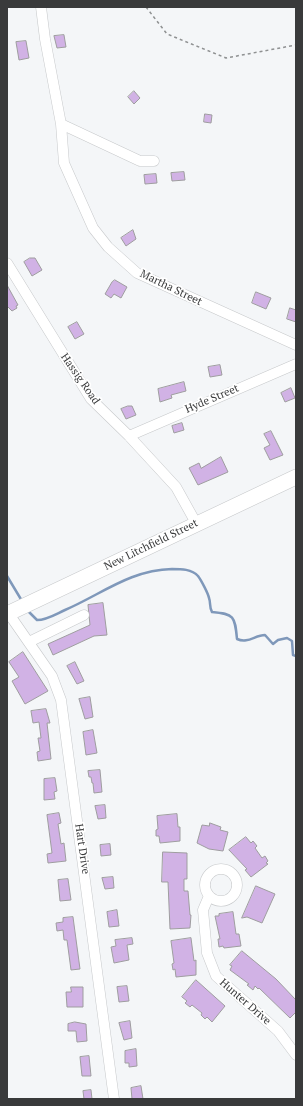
<!DOCTYPE html>
<style>
body{margin:0}
#map{position:relative;width:303px;height:1106px;overflow:hidden;background:#f4f6f8;font-family:"PT Serif",serif}
canvas{display:block}
.frame{position:absolute;inset:0;border:8px solid #393a3b;pointer-events:none}
</style>
<div id="map">
<canvas width="303" height="1106"></canvas>
<div class="frame"></div>
</div>
<script>
const ctx = document.querySelector('canvas').getContext('2d');
ctx.lineJoin = 'round';
function trace(path, color, width, dash) {
  ctx.strokeStyle = color;
  ctx.lineWidth = width;
  ctx.lineCap = dash ? 'butt' : 'round';
  ctx.setLineDash(dash || []);
  ctx.stroke(path);
}
function paint(path, color) {
  ctx.fillStyle = color;
  ctx.fill(path, 'evenodd');
}
function label(font, color, halo, rows, align = 'center') {
  ctx.font = font + ' "PT Serif",serif';
  ctx.lineWidth = 3.5;
  ctx.setLineDash([]);
  ctx.textBaseline = 'middle';
  ctx.strokeStyle = halo;
  ctx.fillStyle = color;
  for (const [text, x, y, turn = 0] of rows) {
    ctx.save();
    ctx.translate(x, y);
    ctx.rotate((+turn || 0) * Math.PI / 180);
    ctx.textAlign = isNaN(turn) ? turn : align;
    if (halo) ctx.strokeText(text, 0, 0);
    ctx.fillText(text, 0, 0);
    ctx.restore();
  }
}
const stream = new Path2D(`
 M7 576 22 601
 M28 611 37 620C47 620 56 614 65 610 102 594 130 570 172 569 181 569 192 569 198 576 201 580 208 593 209 598 211 603 209 607 212 612 234 614 235 616 237 639 248 644 255 635 265 635L273 644 278 640 287 638 292 641 293 655 296 656`);
const building = new Path2D(`
 M64 35 66 47 57 48 54 36Z
 M26 41 29 58 19 60 16 42Z
 M134 91 140 98 134 104 128 97Z
 M205 114 212 115 211 123 204 122Z
 M184 172 185 180 172 181 171 173Z
 M156 174 157 183 145 184 144 175Z
 M133 230 136 239 126 246 121 238Z
 M30 258H35L42 270 32 276 24 262Z
 M115 280 127 287 121 298 114 294 111 298 105 294 112 282Z
 M7 285 18 305 16 306 17 308 12 311 7 306Z
 M256 292 271 298 266 309 252 303Z
 M290 308 296 310V322L287 319Z
 M77 322 84 334 75 339 68 327Z
 M220 365 222 375 210 377 208 367Z
 M184 382 186 391 171 395 172 398 160 402 158 389Z
 M291 388 295 398 285 402 281 393Z
 M128 406H132L136 415 126 419 121 409Z
 M182 423 184 430 174 433 172 426Z
 M271 431 283 455 270 460 264 448 270 445 264 434Z
 M221 457 228 472 198 485 189 468 199 463 201 468Z
 M103 603 107 635 94 636 53 655 48 644 90 625 88 605Z
 M23 652 48 691 25 704 12 681 19 677 9 662Z
 M75 662 84 681 77 684 67 666Z
 M90 697 93 717 85 719 79 699Z
 M46 709 50 723H47L51 759 38 761 37 752 40 751 38 738H41L39 722 33 723 31 711Z
 M93 730 97 753 86 755 83 732Z
 M100 770 102 792 94 793 93 783H92L91 777H89L88 771Z
 M55 778 57 791 54 792 55 799 44 800V779Z
 M105 805 106 818 98 819 95 806Z
 M59 813 61 823 58 824 61 844 64 843 66 861 48 863 47 854 52 853 47 815Z
 M177 814 178 827H180V841L160 843 159 836H156V830L158 829 157 816Z
 M210 823 221 827 220 830 228 832 223 851 209 849 197 843 202 825 209 826Z
 M246 837 251 843 253 841 257 846 255 848 262 858 265 856 268 861 266 863 268 864 251 877 245 870 247 869 229 850Z
 M110 844 111 855 101 856 100 845Z
 M163 852 187 853V879H184V891H188L190 915H191L190 928 170 929 168 882H162Z
 M113 877 114 888 105 889 102 878Z
 M68 879 71 900 60 901 58 880Z
 M256 886 275 894 262 923 247 917 242 918Z
 M117 910 119 926 109 927 107 912Z
 M233 912 236 934H239L241 946 224 948 223 946 219 947 218 939H220L215 916H219V914Z
 M73 917 80 969 71 970 67 940H64L63 930 57 931 56 923 63 922V918Z
 M132 938 133 944 127 945 129 960 114 963 111 947 116 946 115 940Z
 M191 938 194 961 196 960V975L176 977 175 969 173 970 172 964 174 963 171 941Z
 M242 951 276 979 296 1000V1012L290 1018 259 988 258 989 255 986 253 990 247 985 249 984 230 970 232 966 230 965Z
 M196 980 225 1006 212 1022 207 1017 205 1019 201 1015 202 1013 192 1005 190 1007 185 1003 187 1001 182 997Z
 M127 986 129 1001 119 1002 117 987Z
 M71 987H83V1007H67L66 992H71Z
 M130 1021 132 1038 124 1040 119 1023Z
 M75 1022 86 1024 87 1041 77 1042 76 1031H68V1024Z
 M136 1049 137 1066 129 1067V1063H125V1051Z
 M89 1056 91 1076H82L80 1057Z
 M141 1086 143 1099H132L131 1088Z
 M91 1090 92 1099H84L83 1091Z`);
const path = new Path2D(`
 M146 7 167 34 226 58 296 45`);
const minor = new Path2D(`
 M41 7 45 39 61 124 64 163 93 228 108 247 137 273 296 345
 M61 124 140 161H154
 M7 263 91 399 129 436 176 487 196 523
 M129 436 296 364
 M9 614 52 676 61 700 114 1099
 M29 642 84 615
 M205 885a16 16 0 1 1 32 0a16 16 0 1 1-32 0Z
 M209 896 203 910 207 953 216 976 278 1031 296 1055`);
const highway = new Path2D(`
 M7 614 296 477`);
const streetNames = [
 ["Martha Street",171,288,26],
 ["Hassig Road",80,379,55],
 ["Hyde Street",212,399,-23],
 ["New Litchfield Street",151,545,-26],
 ["Hart Drive",82,849,82],
 ["Hunter Drive",245,1002,41]
];
trace(stream, '#7f98ba', 2.5);
paint(building, '#d1b2e5');
trace(building, '#9e9d9f', 1);
trace(minor, '#c6c8ca', 11);
trace(highway, '#c6c8ca', 16);
trace(path, '#8f9192', 1.5, [3, 3]);
trace(minor, '#fff', 10);
trace(highway, '#fff', 15);
label('11px', '#393a3b', '#fff', streetNames);
</script>
